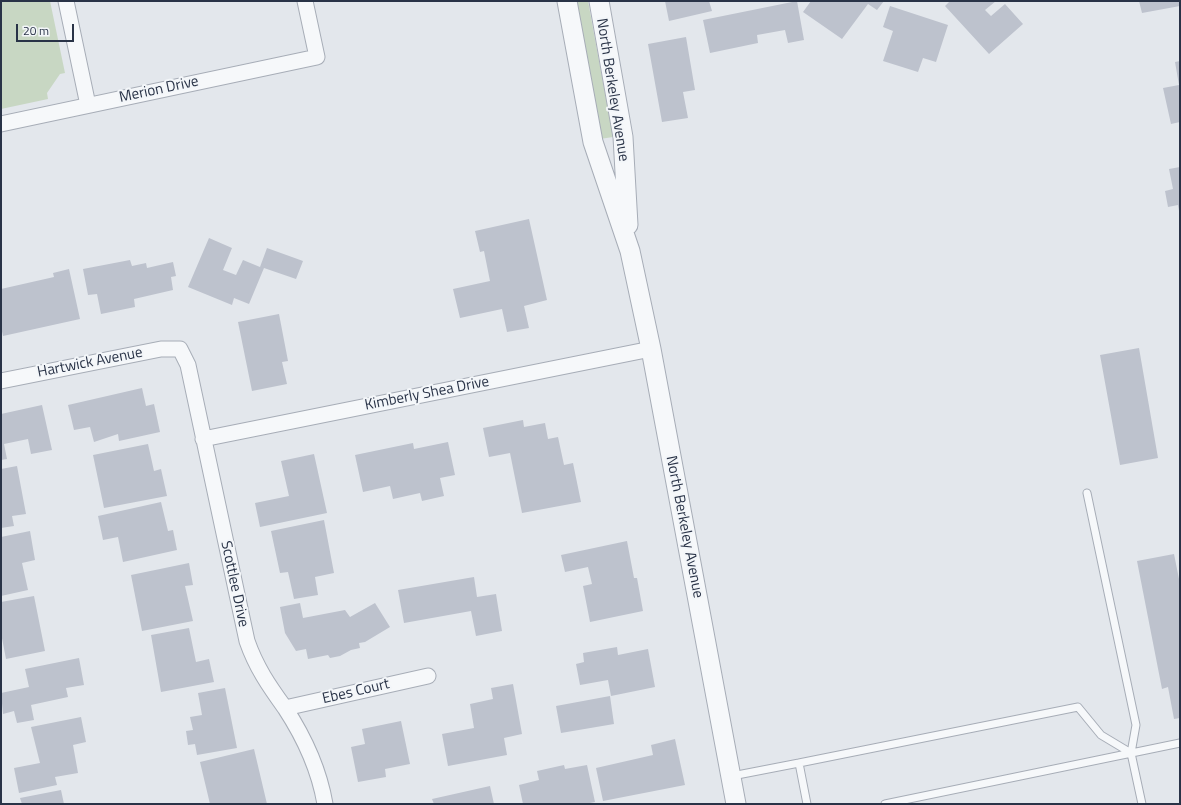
<!DOCTYPE html>
<style>
body{margin:0}
#map{position:relative;width:1181px;height:805px;overflow:hidden;background:#e3e7ec;font-family:"Titillium Web",sans-serif}
canvas{display:block}
.frame{position:absolute;inset:0;border:2px solid #293347;pointer-events:none}
.scale{position:absolute;left:16px;top:24px;width:58px;height:18px;box-sizing:border-box;border:2px solid #293347;border-top:0;padding-left:5px;font-size:12px;line-height:14px;white-space:nowrap;color:#293347;-webkit-text-stroke:3px #f3f6f9;paint-order:stroke}
</style>
<div id="map">
<canvas width="1181" height="805"></canvas>
<div class="frame"></div>
<div class="scale">20 m</div>
</div>
<script>
const ctx = document.querySelector('canvas').getContext('2d');
ctx.lineJoin = 'round';
function paint(path, color) {
  ctx.fillStyle = color;
  ctx.fill(path, 'evenodd');
}
function trace(path, color, width, dash) {
  ctx.strokeStyle = color;
  ctx.lineWidth = width;
  ctx.lineCap = dash ? 'butt' : 'round';
  ctx.setLineDash(dash || []);
  ctx.stroke(path);
}
function label(font, color, halo, rows, align = 'center') {
  ctx.font = font + ' "Titillium Web",sans-serif';
  ctx.lineWidth = 4;
  ctx.setLineDash([]);
  ctx.textBaseline = 'middle';
  ctx.strokeStyle = halo;
  ctx.fillStyle = color;
  for (const [text, x, y, turn = 0] of rows) {
    ctx.save();
    ctx.translate(x, y);
    ctx.rotate((+turn || 0) * Math.PI / 180);
    ctx.textAlign = isNaN(turn) ? turn : align;
    if (halo) ctx.strokeText(text, 0, 0);
    ctx.fillText(text, 0, 0);
    ctx.restore();
  }
}
const green = new Path2D(`
 M1 1H50L65 73 60 74 47 93 48 99 1 109Z
 M575 1H588L613 137 600 139Z`);
const building = new Path2D(`
 M665 1H709L712 11 669 21Z
 M797 1 804 40 788 43 785 30 757 35 758 43 710 53 703 20Z
 M811 1H884L877 10 868 4 842 39 803 12Z
 M950 1H996L985 10 991 16 1005 4 1023 24 989 54 945 6Z
 M1139 1H1180V6L1142 13Z
 M890 6 948 25 936 62 923 58 918 72 883 61 893 31 883 27Z
 M686 37 695 90 683 92 688 118 662 122 648 44Z
 M1180 61V122L1171 124 1163 88 1179 85 1175 62Z
 M1180 167V210L1179 211 1178 205 1168 207 1165 191 1173 189 1169 169Z
 M529 219 547 300 524 306 529 328 507 332 502 309 460 318 453 289 490 281 484 251 480 252 475 231Z
 M209 238 232 248 223 270 236 275 243 260 260 267 267 248 303 261 296 279 264 268 249 304 234 298 232 305 188 287Z
 M130 260 132 266 146 263 147 268 173 262 176 276 171 277 173 290 134 299 135 307 101 314 97 294 88 295 83 269Z
 M69 269 80 319 3 336 1 327V289L54 277 53 273Z
 M279 314 288 361 282 362 287 384 252 391 238 322Z
 M1139 348 1158 458 1120 465 1100 355Z
 M142 388 146 406 154 404 160 432 119 441 118 434 94 442 90 427 74 430 68 405Z
 M42 405 52 450 31 454 28 439 4 444 7 459 1 460V414Z
 M523 420 524 427 545 423 548 439 558 437 564 465 573 463 581 502 522 513 510 453 489 457 483 428Z
 M448 442 455 475 440 478 444 496 422 501 420 493 393 499 390 486 363 492 355 455 413 443 414 449Z
 M148 444 154 471 161 469 167 496 104 508 93 455Z
 M314 454 327 513 260 527 255 503 289 496 281 461Z
 M17 466 26 514 12 516 14 526 1 528V469Z
 M161 502 168 531 173 530 177 550 123 562 118 537 103 540 98 516Z
 M324 520 334 573 315 577 318 595 294 599 288 572 280 573 271 531Z
 M30 531 35 560 22 563 28 590 1 596V537Z
 M627 541 634 578H637L643 611 590 622 583 586 592 584 588 567 565 572 561 555Z
 M1174 554 1180 584V718L1174 719 1168 687 1162 689 1137 561Z
 M189 563 193 585 185 586 193 621 142 631 131 575Z
 M474 577 477 597 496 594 502 631 476 636 471 611 404 623 398 590Z
 M34 596 45 651 6 659 1 633V602Z
 M300 603 303 618 345 610 350 617 375 603 390 627 365 642 359 643 360 648 351 650 340 656 330 658 328 655 308 659 306 649 296 651 285 633 280 607Z
 M189 628 196 662 209 659 214 682 161 692 151 635Z
 M617 647 618 655 648 649 655 687 611 696 608 680 580 685 576 664 584 662 583 653Z
 M79 658 84 685 66 688 68 697 31 705 34 720 17 723 14 711 3 714 1 693 29 687 25 669Z
 M513 684 522 734 504 738 507 755 448 766 442 734 474 728 470 704 493 699 491 688Z
 M225 688 237 748 197 755 195 744 188 745 186 731 193 730 190 717 202 715 198 693Z
 M610 696 614 724 561 733 556 706Z
 M81 717 86 742 73 745 78 773 55 777 57 785 19 793 14 768 40 763 31 727Z
 M401 721 410 764 385 769 386 777 358 782 351 747 365 744 362 729Z
 M675 739 685 785 603 801 596 768 653 755 651 745Z
 M254 749 267 804H210L200 762Z
 M564 765 565 769 587 765 595 802 585 804H523L519 785 539 780 537 771Z
 M490 786 494 804H434L432 799Z
 M61 790 64 804H22L20 798Z`);
const service = new Path2D(`
 M1087 493 1136 725 1131 753 1142 804
 M799 763 1078 707 1101 735 1131 753
 M732 776 799 763 807 804
 M885 804 1180 743`);
const minor = new Path2D(`
 M66 1 88 105
 M1 124 317 57 305 1
 M1 381 161 349H180L188 365 247 641C256 667 269 686 285 708 304 737 319 769 325 804
 M203 439 651 349
 M285 708 428 676`);
const tertiary = new Path2D(`
 M567 1 593 142 630 251 651 349 736 804
 M599 1 623 137 628 225`);
const streetNames = [
 ["Merion Drive",159,90,-12],
 ["North Berkeley Avenue",612,90,81],
 ["Hartwick Avenue",90,363,-11],
 ["Kimberly Shea Drive",427,394,-11],
 ["North Berkeley Avenue",684,527,79],
 ["Scottlee Drive",234,584,78],
 ["Ebes Court",356,692,-13]
];
paint(green, '#c8d7c3');
paint(building, '#bdc2cd');
trace(service, '#a7adb7', 9);
trace(minor, '#a7adb7', 17);
trace(tertiary, '#a7adb7', 21);
trace(service, '#f6f8fa', 7);
trace(minor, '#f6f8fa', 15);
trace(tertiary, '#f6f8fa', 19);
label('15px', '#293347', '#f3f6f9', streetNames);
</script>
